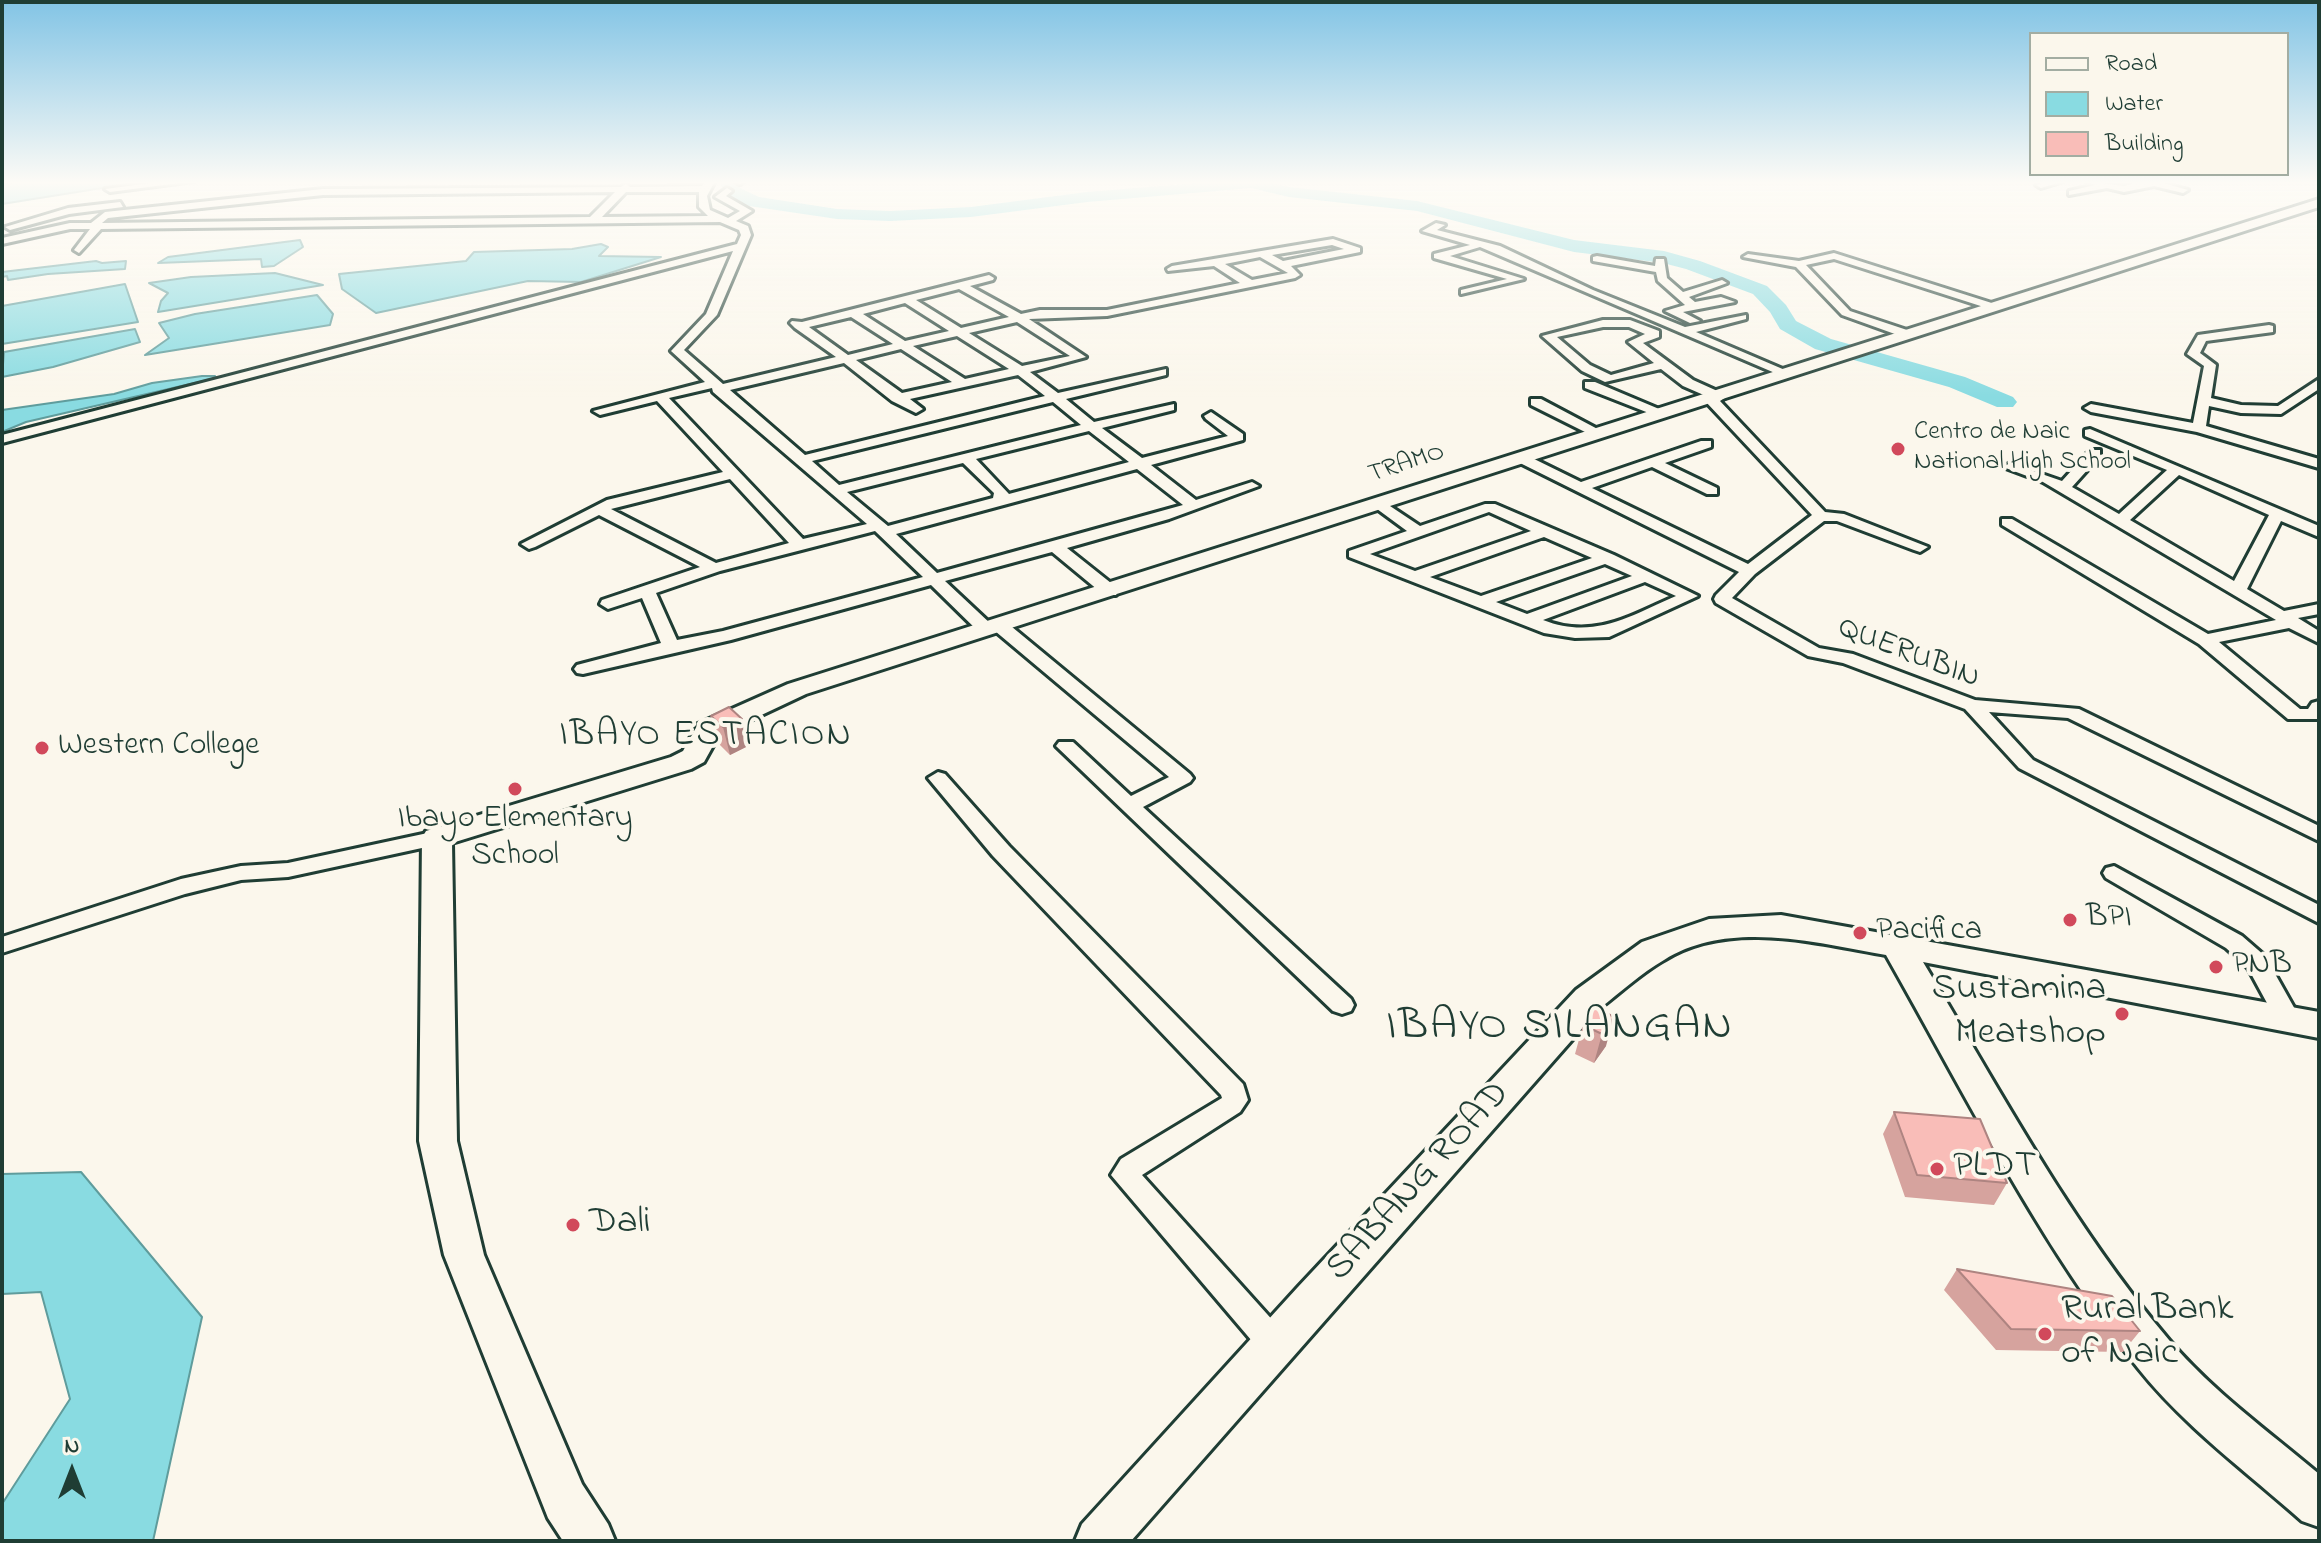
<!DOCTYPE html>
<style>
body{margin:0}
#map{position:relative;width:2321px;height:1543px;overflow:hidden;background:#fbf7ec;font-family:"Indie Flower",sans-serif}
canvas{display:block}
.frame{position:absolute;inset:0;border:4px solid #1f3d34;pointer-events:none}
.legend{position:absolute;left:2029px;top:32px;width:260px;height:144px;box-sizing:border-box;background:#fbf7ec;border:2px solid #a3ada2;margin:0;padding:10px 14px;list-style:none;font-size:24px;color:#1f3d34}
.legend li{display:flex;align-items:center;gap:16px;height:40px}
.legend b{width:40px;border:2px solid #a3ada2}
.north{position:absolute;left:32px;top:1431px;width:80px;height:80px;-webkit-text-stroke:6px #fbf7ec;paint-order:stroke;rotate:0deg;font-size:22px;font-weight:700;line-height:32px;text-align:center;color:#1f3d34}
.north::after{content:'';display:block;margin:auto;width:28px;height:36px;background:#1f3d34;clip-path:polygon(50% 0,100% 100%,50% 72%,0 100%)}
</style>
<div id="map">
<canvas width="2321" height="1543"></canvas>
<div class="frame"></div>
<ul class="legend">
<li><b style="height:10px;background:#fbf7ec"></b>Road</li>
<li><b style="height:22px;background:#89dbe1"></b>Water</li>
<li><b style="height:22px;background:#f9bdb8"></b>Building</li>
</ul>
<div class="north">N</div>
</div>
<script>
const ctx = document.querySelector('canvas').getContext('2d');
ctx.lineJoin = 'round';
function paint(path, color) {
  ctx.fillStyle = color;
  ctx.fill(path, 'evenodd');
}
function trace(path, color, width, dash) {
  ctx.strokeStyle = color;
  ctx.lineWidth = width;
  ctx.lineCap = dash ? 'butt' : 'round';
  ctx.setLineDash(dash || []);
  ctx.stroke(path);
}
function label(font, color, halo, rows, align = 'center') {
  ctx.font = font + ' "Indie Flower",sans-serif';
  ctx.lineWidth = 8;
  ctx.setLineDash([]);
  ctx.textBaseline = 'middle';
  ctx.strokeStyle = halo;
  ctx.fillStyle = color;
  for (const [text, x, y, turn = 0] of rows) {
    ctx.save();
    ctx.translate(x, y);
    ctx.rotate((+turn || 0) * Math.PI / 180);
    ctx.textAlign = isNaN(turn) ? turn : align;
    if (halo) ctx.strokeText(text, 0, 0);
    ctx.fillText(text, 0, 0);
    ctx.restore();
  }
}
const water = new Path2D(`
 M21 181H146L2 204V185Z
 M300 240 303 247 274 266 262 267 261 259 158 263 168 257Z
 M601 244 608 247 599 256 661 257 581 282 528 281 376 313 342 289 339 274 466 261 474 252 572 249Z
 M96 261 102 263 126 261 125 269 48 274 8 280 7 276 2 277V272Z
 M275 273 323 285 158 312 161 301 168 293 149 283 191 277Z
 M125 284 138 322 2 344V306Z
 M317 295 333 314 330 325 145 355 169 338 159 323 195 314Z
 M135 329 140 342 53 367 2 377 4 352Z
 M202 376H215L216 378 26 422 2 432V410L114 394 152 383Z
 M81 1172 202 1317 153 1541H2V1504L70 1399 41 1292 2 1294V1174Z`);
const river = new Path2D(`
 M718 181H734L740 188 759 197 837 209 890 211 971 207 1087 192 1222 181H1262L1289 187 1417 201 1574 240 1664 251 1700 261 1767 286 1786 305 1796 321 1831 339 1965 377 2013 397 2017 402 2013 407H1997L1949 387 1815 349 1780 329 1770 312 1753 294 1686 269 1663 263 1574 252 1417 211 1289 197 1251 188 1087 202 971 217 890 221 837 219 749 206 728 196Z`);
const street = new Path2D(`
 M167 181H194L110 192 105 189Z
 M706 181H715L707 196 710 210 728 218 740 211 715 197 727 188 732 191 726 196 752 211 736 221 748 226 751 235 717 315 684 350 723 384 836 357 795 328 790 323 792 321 802 322 989 275 994 278 993 280 970 286 1021 314 1040 310H1107L1240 283 1214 266 1168 271 1167 269 1172 266 1333 239 1360 248V252L1291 266 1300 275 1295 278 1107 316 1029 319 1086 357 1030 372 1058 393 1166 369V375L1066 399 1094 422 1174 404V410L1102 428 1142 458 1228 436 1206 419 1204 416 1211 412 1243 434V440L1151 465 1196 500 1252 482 1259 486 1169 519 1067 548 1116 587 1118 591 1116 595H1104L1052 552 945 581 992 625 1000 621 1006 622 1190 774 1193 778 1190 782 1143 807 1351 999 1354 1005 1351 1011 1342 1014 1333 1011 1056 746 1059 742H1073L1131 796 1169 777 995 631 987 635 981 634 931 585 731 640 583 674 577 673 574 669 577 665 661 643 642 598 608 609 600 604 602 600 700 567 599 515 535 547 529 549 521 544 607 500 723 472 657 401 600 415 593 411 705 382 671 351 706 314 733 251 2 443V435L737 244 741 235 739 230 720 222 101 229 79 253 74 250 90 229H70L2 244V238L70 223H91L105 212 323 189 621 187 626 184 630 187 702 186ZM615 192 590 217 102 223 108 218 323 195ZM626 192H699V207L708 216 602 217ZM1332 245 1344 249 1283 261 1272 255ZM1260 257 1288 273 1252 280 1225 264ZM959 289 1009 317 961 328 916 300ZM905 303 949 331 905 341 863 314ZM851 317 893 344 848 355 809 327ZM1017 322 1070 356 1022 366 969 333ZM957 336 1009 369 965 379 913 346ZM901 349 952 382 902 393 856 360ZM844 363 892 401 916 413 923 409 910 399 1018 375 1045 396 805 455 730 390ZM712 388 713 392 867 524 803 539 669 398ZM1053 402 1081 425 839 485 812 461ZM1089 431 1129 462 1009 494 976 459ZM963 463 994 493 993 498 888 526 847 492ZM1137 469 1183 505 937 573 896 534ZM730 479 789 543 716 563 611 509ZM875 531 923 577 723 631 677 640 656 593 720 571Z
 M734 181H745L740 184Z
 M2049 181H2064L2041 188 2036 185Z
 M2085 181 2124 186 2142 181H2156L2188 190 2183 193 2154 186 2124 192 2107 188 2069 195V191L2095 185Z
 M120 202 123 207 69 214 10 230 5 227 68 208Z
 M1436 223 1445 225 1437 230 1500 246 1593 290 1685 327 1746 315V319L1696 332 1792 373 1782 376 1480 247 1450 256 1524 279 1461 294V290L1507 279 1434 258V254L1470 245 1422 231Z
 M1834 253 1998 305 2000 307 1990 309 1834 259 1806 265 1850 311 1910 331 1912 334 1906 338 1842 315 1796 267 1743 257 1748 254 1799 261Z
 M1597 256 1655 266 1656 259H1664L1667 278 1683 292 1722 280 1727 283 1689 297 1695 302 1721 297 1735 302 1683 312 1700 321 1690 323 1665 311 1685 305 1658 281 1656 272 1593 261V257Z
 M1603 320H1630L1659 331V337L1643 343 1693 380 1724 394 1726 397 1720 401 1825 512 1844 514 1928 547 1920 552 1914 550 1837 521H1824L1755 574 1732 598 1819 648 1853 654 1975 700 2079 709 2319 826V841L2068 718 1989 712 2033 760 2319 905V923L2019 768 1965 709 1843 663 1808 656 1716 603 1714 599 1716 595 1739 572 1516 461V455H1526L1581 482 1701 441H1711V447L1665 463 1717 488V494H1707L1652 467 1592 488 1748 564 1812 515 1706 402V396L1683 386 1661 369 1605 382 1582 371 1542 336ZM1603 327H1629L1645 334 1628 342 1654 363 1611 375 1590 365 1557 337Z
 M2269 325 2273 326V332L2206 341 2200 353 2216 365 2211 398 2241 405 2278 406 2319 379V389L2281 414 2241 413 2209 406 2206 426 2319 459V468L2197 432 2091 412 2084 408 2091 404 2193 423 2204 366 2187 354 2198 335Z
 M1585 382H1595L1671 414 1659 417 1585 388Z
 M1531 399H1541L1607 434 1595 437 1531 405Z
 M2090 429 2319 526V537L2281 521 2247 589 2284 611 2319 604V614L2298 618 2319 631V643L2289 628 2219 642 2300 709H2308L2312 703 2319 701V719H2288L2199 644 2002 525V519H2012L2208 634 2276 620 2043 482 2003 467 2010 463 2062 481 2090 450H2100V456L2072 487 2119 514 2167 470 2085 436V430ZM2179 475 2269 515 2234 581 2130 520Z
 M1378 498 1420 526 1485 504H1495L1614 555 1698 596 1609 637 1575 638 1544 633 1349 557V551L1407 531 1373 506 1370 503ZM1489 512 1531 531 1415 571 1370 554ZM1544 537 1592 558 1481 596 1430 577ZM1605 564 1632 576 1527 614 1496 602ZM1645 582 1676 596C1630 616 1594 640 1543 620Z
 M938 772 945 774 1009 846 1243 1084 1248 1100 1240 1112 1142 1175 1285 1334 1289 1344 1285 1354 1274 1358 1263 1354 1111 1175 1121 1159 1222 1098 1221 1095 993 856 928 778Z
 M437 831 445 833 448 838 445 843 288 877 241 880 185 894 2 953V937L181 879 241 866 288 863Z
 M2114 866 2242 936 2265 956 2301 1020 2298 1027 2289 1029 2280 1027 2248 968 2226 948 2106 878 2103 873 2106 868Z`);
const secondary = new Path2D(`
 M2319 199V207L806 694 719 735 704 762 691 769 452 843 457 1141 484 1255 582 1484 608 1524 615 1541H563L548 1518 444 1255 419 1141 422 838 426 831 671 757 683 751 698 724 788 684Z
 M1781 915 2319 1012V1038L1923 962C2000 1090 2072 1226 2169 1340 2212 1391 2268 1431 2319 1474V1527L2302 1521C2247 1472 2184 1426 2138 1368 2038 1242 1965 1094 1886 955 1816 943 1729 919 1664 960 1641 973 1621 992 1600 1008L1131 1541H1075L1082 1524 1298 1287 1576 990 1642 942 1709 919Z`);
const wall = new Path2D(`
 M711 716 742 719 748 746 730 755 718 743Z
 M1595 1007 1606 1046 1594 1063 1575 1054 1583 1025Z
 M1894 1112 2007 1183 1994 1205 1905 1197 1883 1134Z
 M1957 1269 2140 1331 2123 1352 1996 1350 1944 1290Z`);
const shadedWall = new Path2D(`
 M742 719 748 746 730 755 723 727Z
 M1614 1017 1606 1046 1594 1063 1602 1034Z`);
const building = new Path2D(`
 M729 707 742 719 723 727 711 716Z
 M1595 1007 1614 1017 1602 1034 1583 1025Z
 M1894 1112 1980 1119 2007 1183 1917 1175Z
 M1957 1269 2112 1296 2140 1331 2011 1329Z`);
const markers = [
 [1898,449,8,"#d1495b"],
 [42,748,8,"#d1495b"],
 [515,789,8,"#d1495b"],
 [2070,920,8,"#d1495b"],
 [1860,933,8,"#d1495b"],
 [2216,967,8,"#d1495b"],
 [2122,1014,8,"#d1495b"],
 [1937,1169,8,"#d1495b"],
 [573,1225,8,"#d1495b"],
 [2045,1334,8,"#d1495b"]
];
const farPoinames = [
 ["Centro de Naic",1914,434],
 ["National High School",1914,464]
];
const farStreetnames = [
 ["TRAMO",1407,465,-18]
];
const streetNames = [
 ["QUERUBIN",1908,655,21]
];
const poiNames = [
 ["Western College",58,748],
 ["Ibayo Elementary",515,821,"center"],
 ["School",515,858,"center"],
 ["BPI",2086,920],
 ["Pacifica",1876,933],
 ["PNB",2232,967]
];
const quarterNames = [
 ["IBAYO ESTACION",706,738]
];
const nearPoinames = [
 ["Sustamina",2106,992,"right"],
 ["Meatshop",2106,1036,"right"],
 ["PLDT",1953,1169],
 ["Dali",589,1225],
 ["Rural Bank",2061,1312],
 ["of Naic",2061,1356]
];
const nearStreetnames = [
 ["SABANG ROAD",1420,1183,-48]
];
const nearQuarternames = [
 ["IBAYO SILANGAN",1560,1030]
];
paint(water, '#89dbe1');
trace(water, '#5f9c9c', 2);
paint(river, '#89dbe1');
trace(street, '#1f3d34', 6);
trace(secondary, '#1f3d34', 6);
paint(street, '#fbf7ec');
paint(secondary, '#fbf7ec');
paint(wall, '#d6a39e');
paint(shadedWall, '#ae8481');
paint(building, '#f9bdb8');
trace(building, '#ae8481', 2);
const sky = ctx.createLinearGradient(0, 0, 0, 397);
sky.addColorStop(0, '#82c4e5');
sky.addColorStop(0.46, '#fdfbf6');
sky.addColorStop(1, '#fdfbf600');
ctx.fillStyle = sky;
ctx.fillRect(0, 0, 2321, 397);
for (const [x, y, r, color] of markers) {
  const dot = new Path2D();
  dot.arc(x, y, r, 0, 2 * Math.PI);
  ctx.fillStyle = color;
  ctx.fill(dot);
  trace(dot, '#fbf7ec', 3);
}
label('26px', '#1f3d34', '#fbf7ec', farPoinames, 'left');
label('26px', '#1f3d34', '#fbf7ec', farStreetnames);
label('32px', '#1f3d34', '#fbf7ec', streetNames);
label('32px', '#1f3d34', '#fbf7ec', poiNames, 'left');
ctx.letterSpacing = '2px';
label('36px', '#1f3d34', '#fbf7ec', quarterNames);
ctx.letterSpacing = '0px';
label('38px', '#1f3d34', '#fbf7ec', nearPoinames, 'left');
label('38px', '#1f3d34', '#fbf7ec', nearStreetnames);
ctx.letterSpacing = '2px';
label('44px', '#1f3d34', '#fbf7ec', nearQuarternames);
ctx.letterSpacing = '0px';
</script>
